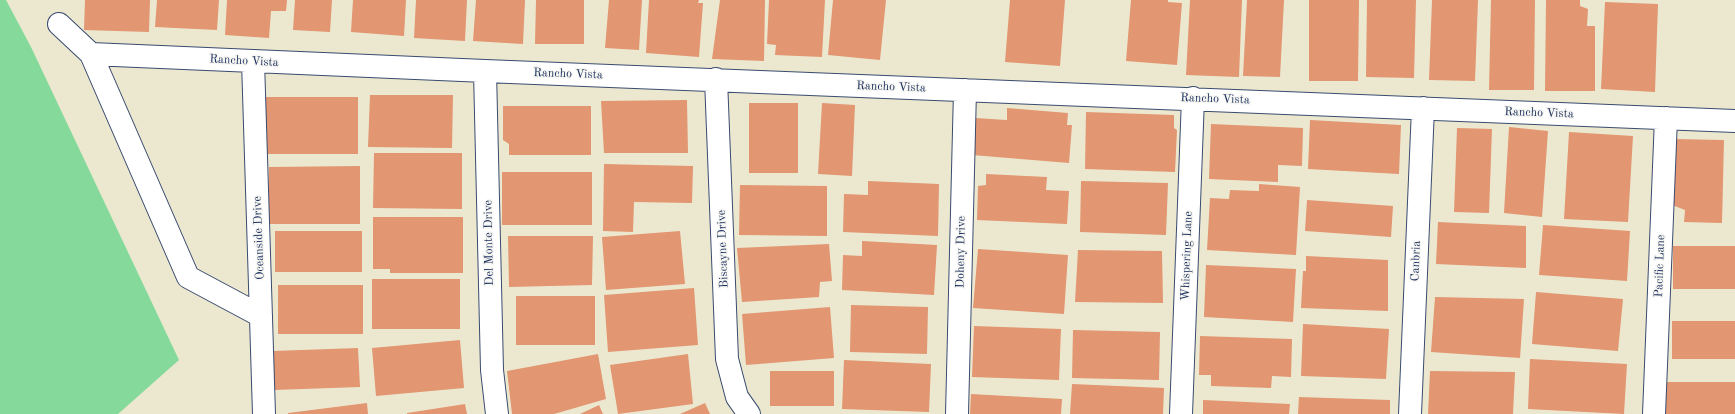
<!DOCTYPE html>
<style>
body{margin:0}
canvas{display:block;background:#ece8d0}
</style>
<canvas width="1735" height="414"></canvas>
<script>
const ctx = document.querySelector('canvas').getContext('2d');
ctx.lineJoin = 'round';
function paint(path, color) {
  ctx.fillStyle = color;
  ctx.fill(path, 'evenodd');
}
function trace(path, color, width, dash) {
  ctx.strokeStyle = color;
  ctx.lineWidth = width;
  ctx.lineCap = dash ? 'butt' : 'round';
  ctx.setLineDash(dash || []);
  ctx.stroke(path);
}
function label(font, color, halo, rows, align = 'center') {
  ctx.font = font + ' "Old Standard TT",serif';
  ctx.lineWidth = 3;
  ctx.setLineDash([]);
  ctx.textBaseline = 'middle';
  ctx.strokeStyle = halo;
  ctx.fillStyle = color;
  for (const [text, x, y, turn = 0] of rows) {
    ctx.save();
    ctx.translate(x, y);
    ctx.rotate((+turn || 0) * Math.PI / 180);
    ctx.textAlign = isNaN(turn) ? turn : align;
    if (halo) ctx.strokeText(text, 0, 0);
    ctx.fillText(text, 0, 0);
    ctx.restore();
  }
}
const green = new Path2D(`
 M0 0H6L31 47 179 360 118 414H0Z`);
const building = new Path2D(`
 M85 0H150L149 32 84 30Z
 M157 0H219L217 30 155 27Z
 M227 0H287L286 11H271L269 38 225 35Z
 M295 0H332L330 32 293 30Z
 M353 0H406L404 36 351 32Z
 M416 0H467L465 41 414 38Z
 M476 0H525L523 44 473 41Z
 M536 0H584V44H535Z
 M609 0H642L639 50 605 48Z
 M649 0H699L698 3H703L699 57 646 53Z
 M720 0H765L764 61 712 59Z
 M769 0H825L822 57 775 55 776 45 767 44Z
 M833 0H886L880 60 828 55Z
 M1010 0H1065L1060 66 1005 62Z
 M1131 0H1168V2L1182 3 1177 65 1126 61Z
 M1190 0H1242L1239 77 1186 75Z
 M1247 0H1284L1280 77 1243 76Z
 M1309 0H1359L1358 81H1309Z
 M1367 0H1416L1414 78 1366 77Z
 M1432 0H1478L1475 81 1429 80Z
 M1491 0H1535L1534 90H1489Z
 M1546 0H1580V6L1588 9 1587 26H1595V91H1545Z
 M1605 2 1658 4 1655 92 1601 89Z
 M370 95H453L452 148 368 147Z
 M266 97H358V154H266Z
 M687 100 688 153H604L601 101Z
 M749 103H798V173H749Z
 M822 103 855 105 852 176 818 174Z
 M503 106H591V155H509V144L503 140Z
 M1007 108 1068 113 1067 125H1072L1069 163 972 155 975 118 1007 120Z
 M1086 112 1174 115V128L1177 130 1175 172 1085 169Z
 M1310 120 1401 125 1399 174 1308 169Z
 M1211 124 1303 128 1302 166 1278 165V182L1209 179Z
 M1509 127 1548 131 1542 217 1504 213Z
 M1457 128 1492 129 1489 213 1454 212Z
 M1569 132 1633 136 1628 222 1564 219Z
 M1674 139 1724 140 1722 223 1684 222 1685 210 1672 205Z
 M374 153H462V209L373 208Z
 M604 164 693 166 692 203 634 202 633 232 603 231Z
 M360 166V224H269V167Z
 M502 172H592V225H502Z
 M986 174 1047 177 1046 190 1069 191 1067 224 977 220 978 186 986 185Z
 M868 181 939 184 938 236 843 232 844 194 868 195Z
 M1081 181 1168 183 1166 235 1080 232Z
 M1259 184 1300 187 1296 255 1207 250 1210 198 1229 199 1230 190 1259 191Z
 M740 185 827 186V236L739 235Z
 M1307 200 1393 206 1391 237 1305 231Z
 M373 217H463V273H390V269H373Z
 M1438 222 1526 226V268L1436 264Z
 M1543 225 1630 231 1627 281 1539 275Z
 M275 231H362V272H275Z
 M680 231 685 284 606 290 602 237Z
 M508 236H593L592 285 509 287Z
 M862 241 937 245 934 295 842 290 843 255 862 256Z
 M829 244 832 281 820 282 819 297 742 302 737 248Z
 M1673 246H1735V289H1673Z
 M978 249 1068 255 1064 314 973 308Z
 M1078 250 1162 251 1163 303 1075 302Z
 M1306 256 1388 260V311L1301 308 1303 271H1306Z
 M1206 265 1296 269 1293 322 1204 317Z
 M372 279H460V329H372Z
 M278 285H363V334H278Z
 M694 288 698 345 608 352 604 295Z
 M1536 292 1623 299 1618 351 1532 344Z
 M516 296H595V345H516Z
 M1435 297 1524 299 1520 358 1431 352Z
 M851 305 928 307 927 354 850 352Z
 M830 307 834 358 746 365 742 314Z
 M1672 321H1735V359H1672Z
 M1303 324 1389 329 1386 379 1301 376Z
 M974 326 1061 329 1059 380 972 377Z
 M1073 330 1160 332 1159 380 1072 378Z
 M1200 336 1292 339 1291 377 1272 376 1271 388 1211 386V375H1199Z
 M460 340 464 388 376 396 372 348Z
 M358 348 360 387 274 390 273 351Z
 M598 354 606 399 554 414H512L507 371Z
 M688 354 693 404 618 414 610 365Z
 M1530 359 1627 364 1624 414 1528 409Z
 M844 360 931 364 929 412 842 409Z
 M770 371H834V406H770Z
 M1430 371 1515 372 1513 414H1428Z
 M1666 382H1735V414H1666Z
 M1072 384 1164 388 1163 414H1070Z
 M971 394 1062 399 1061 414H970Z
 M1299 397 1390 400V414H1298Z
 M1203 400 1290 404 1289 414H1203Z
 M367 403 368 414H288V413Z
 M705 403 710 414H680Z
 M465 404 467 414H407V413Z
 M599 405 603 414H580Z`);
const minor = new Path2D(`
 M59 24 91 54 485 71 1735 121
 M91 54 188 277 261 316
 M253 61 264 414
 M485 71 492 370 497 414
 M716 79 727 359 737 397 749 414
 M957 414 965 90
 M1181 414 1193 98
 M1410 414 1423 108
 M1654 414 1666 118`);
const streetNames = [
 ["Rancho Vista",244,61,3],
 ["Rancho Vista",568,74,2],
 ["Rancho Vista",891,87,2],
 ["Rancho Vista",1215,99,2],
 ["Rancho Vista",1539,113,2],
 ["Oceanside Drive",259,238,-92],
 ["Del Monte Drive",489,243,-91],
 ["Biscayne Drive",723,249,-92],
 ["Doheny Drive",961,252,-89],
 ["Whispering Lane",1187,256,-88],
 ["Canbria",1416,261,-88],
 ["Pacific Lane",1660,266,-88]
];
paint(green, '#85d99b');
paint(building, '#e29671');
trace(minor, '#3a4b6f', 24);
trace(minor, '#fff', 22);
label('12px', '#1b2f5e', '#f6f6f2', streetNames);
</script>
